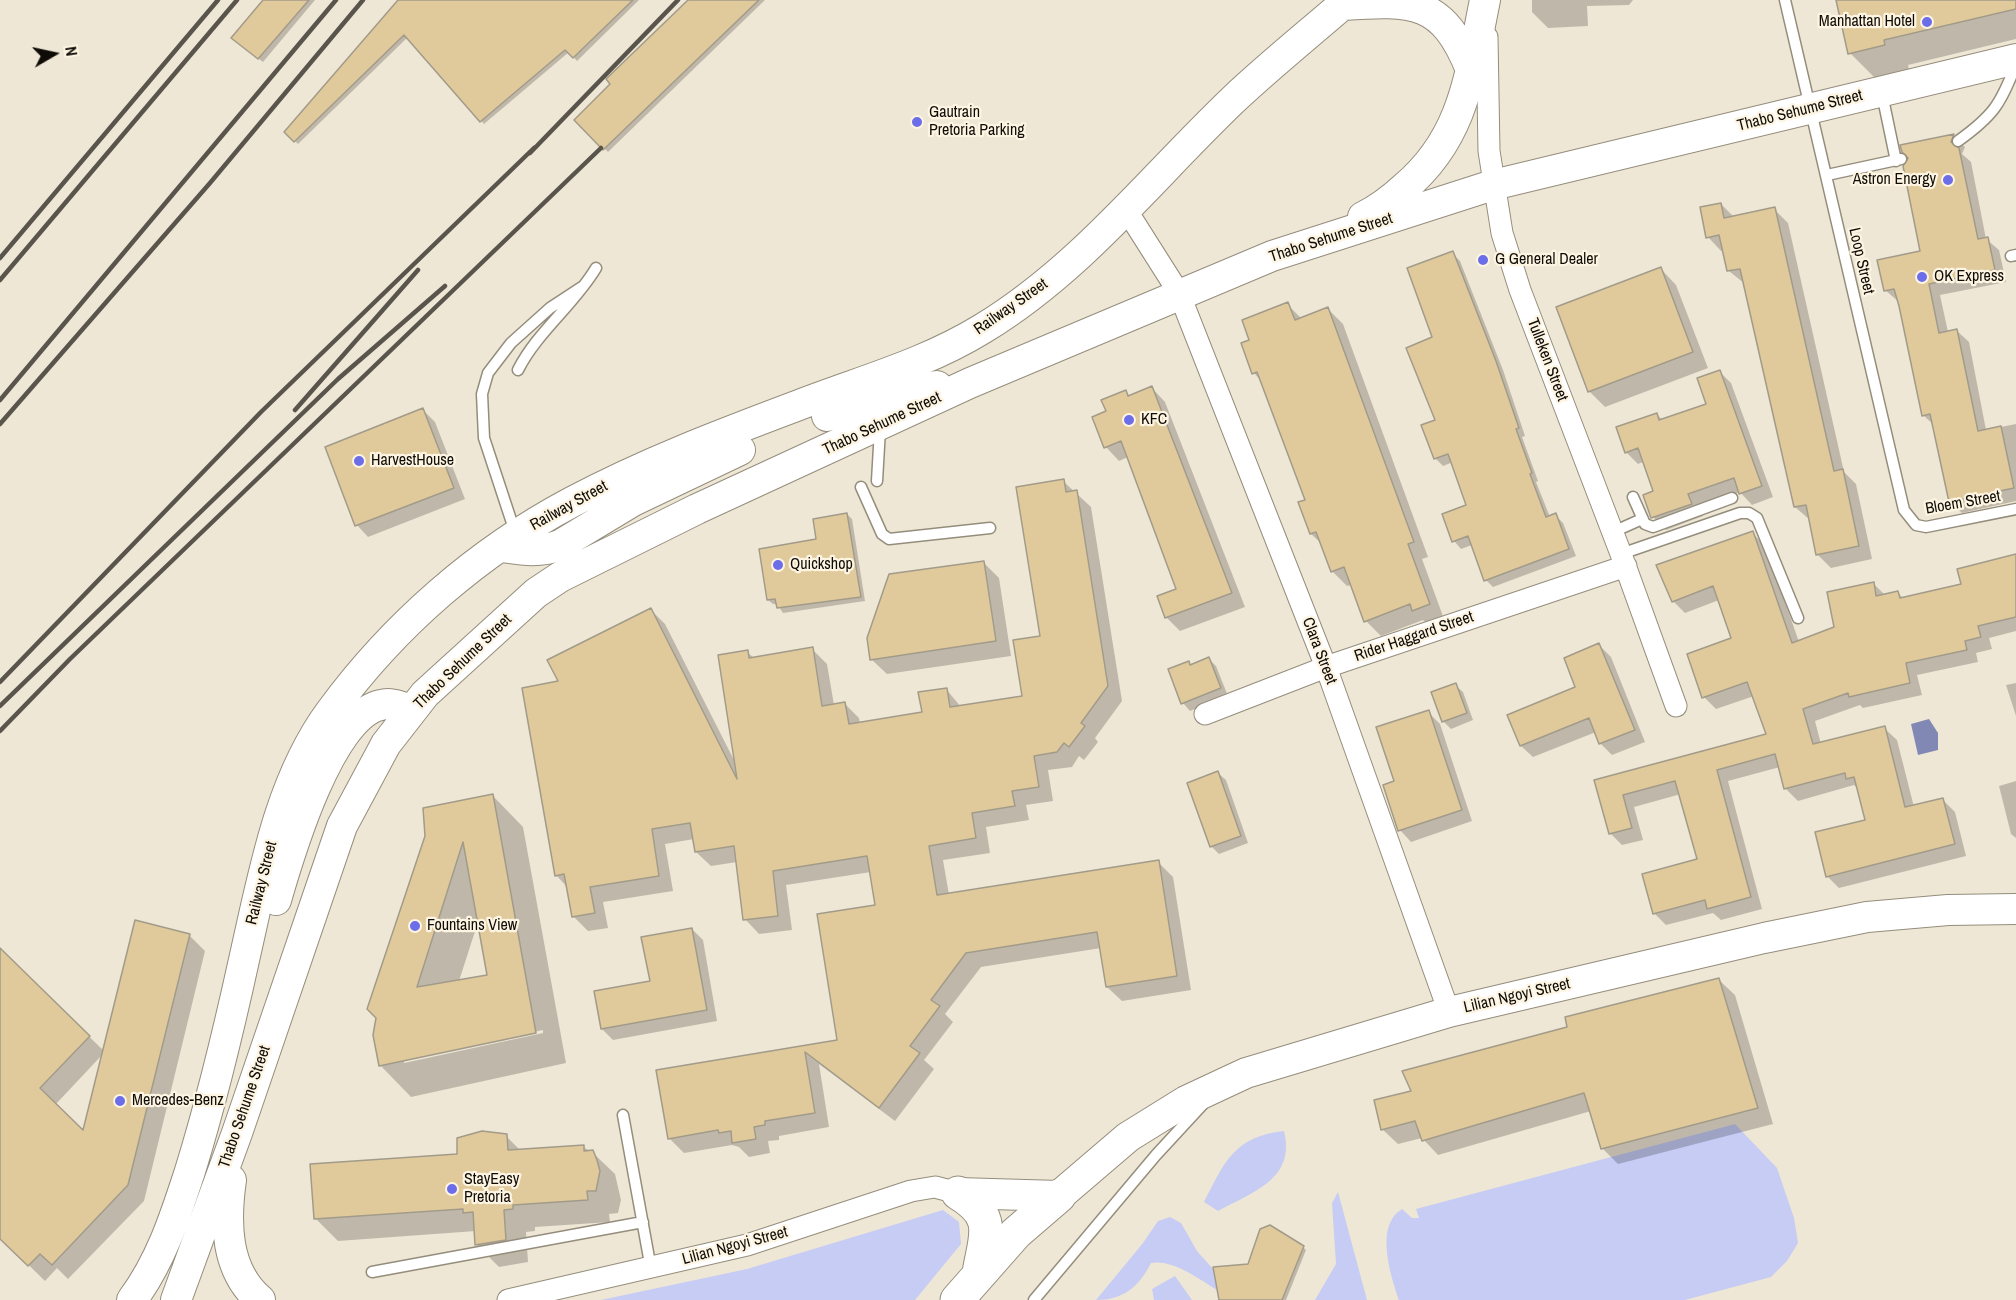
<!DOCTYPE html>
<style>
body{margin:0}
#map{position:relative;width:2016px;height:1300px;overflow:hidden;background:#efe7d5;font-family:"Archivo Narrow",sans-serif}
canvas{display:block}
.north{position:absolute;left:24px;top:24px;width:60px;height:60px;-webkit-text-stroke:4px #fdf4e2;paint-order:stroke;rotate:81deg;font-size:16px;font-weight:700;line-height:24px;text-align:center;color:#0f0c07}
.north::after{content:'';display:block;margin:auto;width:21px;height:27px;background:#0f0c07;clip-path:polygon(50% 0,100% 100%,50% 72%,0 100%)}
</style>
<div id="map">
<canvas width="2016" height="1300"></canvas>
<div class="north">N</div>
</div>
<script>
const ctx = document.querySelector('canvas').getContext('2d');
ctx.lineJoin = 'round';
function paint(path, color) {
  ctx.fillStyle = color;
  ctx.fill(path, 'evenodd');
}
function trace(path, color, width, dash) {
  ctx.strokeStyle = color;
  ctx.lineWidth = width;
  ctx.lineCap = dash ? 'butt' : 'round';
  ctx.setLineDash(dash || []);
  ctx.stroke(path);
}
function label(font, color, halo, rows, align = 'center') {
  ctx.font = font + ' "Archivo Narrow",sans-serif';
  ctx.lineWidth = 4.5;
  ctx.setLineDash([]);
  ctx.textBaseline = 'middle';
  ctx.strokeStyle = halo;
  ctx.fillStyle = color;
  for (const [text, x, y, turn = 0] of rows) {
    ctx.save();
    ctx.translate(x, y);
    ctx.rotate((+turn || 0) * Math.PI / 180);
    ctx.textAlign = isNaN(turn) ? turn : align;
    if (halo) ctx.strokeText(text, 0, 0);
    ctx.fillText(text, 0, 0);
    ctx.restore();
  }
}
const green = new Path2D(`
 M1735 1124 1777 1168 1794 1218 1798 1243 1787 1261 1771 1277 1685 1300H1399C1391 1276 1374 1226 1402 1209L1412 1218H1419L1416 1209Z
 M1284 1131C1296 1179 1253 1192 1218 1211L1204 1202C1225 1161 1234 1137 1284 1131Z
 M1338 1192 1367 1300H1315L1336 1264 1332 1203Z
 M943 1210 959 1222 961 1244 915 1300H601L747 1269Z
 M1170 1217 1181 1223 1197 1251 1213 1269 1217 1290C1199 1279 1173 1259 1151 1263 1139 1287 1123 1300 1096 1300L1143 1243 1158 1221Z
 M1175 1276 1192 1300H1154L1152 1289Z`);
const water = new Path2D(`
 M1929 719 1938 733V750L1918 755 1911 724Z`);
const shadow = new Path2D(`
 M265 0H315L263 62 236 41Z
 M400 0H639L577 61 569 52 484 124 408 37 298 144 286 132Z
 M690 0H765L608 152 576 120Z
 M1532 0H1633L1629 5 1587 6 1588 26 1548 28 1532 12Z
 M1837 0H2016V39L1908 65 1909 70 1875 78 1850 53Z
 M1954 136 1965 147 1962 154 1971 162 1986 239 1999 250 2006 282 1940 295 1948 332 1957 331 1969 342 1986 430 2016 424V501L1962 513 1950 501 1934 425 1923 415 1899 302 1885 290 1922 252 1910 158 1902 147Z
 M1721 204 1734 217 1774 209 1788 223 1844 472 1856 484 1872 559 1831 568 1817 554 1810 520 1795 507 1745 284 1729 271 1724 250 1721 251 1708 237Z
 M1452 253 1460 261 1503 370 1525 436 1522 437 1538 481 1536 482 1550 517 1555 515 1563 523 1576 556 1493 587 1486 580 1472 545 1461 549 1454 541 1444 515 1468 506 1453 462 1443 466 1435 458 1437 421 1434 338Z
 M1661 269 1676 285 1708 368 1605 407 1589 391Z
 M1287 304 1302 319 1328 309 1343 324 1428 557 1422 559 1444 619 1428 625 1423 620 1381 636 1366 621 1352 585 1347 586 1332 571 1322 544 1311 534 1307 501 1262 382 1254 373 1251 341Z
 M1720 372 1731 383 1773 497 1752 505 1740 492 1699 506 1703 516 1666 530 1654 518 1645 496 1655 492 1645 461 1638 464 1626 452 1657 414 1662 420 1708 405Z
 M1152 388 1165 402 1245 607 1180 631 1166 617 1178 590 1128 457 1119 461 1106 447 1094 418 1108 412 1126 392 1131 397Z
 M423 410 435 422 465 499 368 537 357 525Z
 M1063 481 1091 507 1122 701 1095 738 1098 742 1084 760 1079 756 1072 767 1048 770 1053 801 1026 805 1029 820 986 827 990 853 943 860 949 895 1158 862 1173 877 1191 990 1122 1001 1107 987 1101 948 981 967 945 1014 953 1022 924 1060 934 1069 895 1121 819 1064 829 1127 779 1136V1140L768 1141 770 1153 749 1157 739 1147 732 1145 684 1153 669 1138 658 1072 839 1041 876 906 871 872 786 885 792 930 759 934 745 919 737 862 711 866 696 852 694 839 665 844 673 891 603 902 608 928 588 931 574 917 568 888 556 875 560 682 650 609 665 624 736 764 747 652 754 658 812 649 827 664 834 705 845 704 859 718 860 724 924 714 946 689 961 707 1024 697 1041 637Z
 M847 514 852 519 865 601 783 613 777 604H773L768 600 818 540Z
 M1752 533 1765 545 1799 642 1836 628 1873 583 1885 595 1898 593 1904 599 1963 586 2016 555V631L1989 638 1992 649 1976 653 1978 662 1917 675 1922 695 1863 708 1860 705 1815 721 1821 744 1884 728 1897 740 1914 807 1943 800 1955 812 1966 856 1839 888 1827 876 1866 821 1858 789 1854 785 1798 801 1786 789 1780 767 1728 781 1762 909 1721 920 1713 913 1666 925 1654 913 1699 860 1681 794 1634 807 1643 840 1622 845 1610 833 1596 781 1768 735 1754 696 1716 709 1704 697 1733 639 1719 600 1685 613 1673 601Z
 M983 562 999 578 1011 656 887 674 871 659Z
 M1599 645 1611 657 1645 742 1612 755 1600 743 1596 732 1533 757 1521 746 1509 716 1577 688Z
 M1209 659 1216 666 1228 696 1190 711 1183 703 1170 670Z
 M2016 683V716L2006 685Z
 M1455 685 1463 692 1473 720 1451 729 1443 721Z
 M1428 712 1440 724 1472 821 1411 842 1400 830 1396 782Z
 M1218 773 1226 780 1248 843 1219 854 1211 846Z
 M2016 781V838L2011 834 1999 786Z
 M493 796 523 827 566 1063 411 1097 381 1066 375 1035 426 836ZM479 919 489 976 459 981ZM543 1030V1033L404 1063V1060Z
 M136 922 190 936 205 951 144 1201 68 1279 57 1268 45 1281 0 1237V950L104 1051ZM103 1054 84 1133 55 1105Z
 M692 929 703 940 717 1021 613 1040 602 1029 651 982Z
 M1719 980 1735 995 1773 1124 1618 1164 1602 1148 1591 1111 1438 1155 1422 1138 1398 1144 1382 1129 1413 1092Z
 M506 1136 521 1151 583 1147 592 1152 615 1174 621 1200 618 1213 609 1214 610 1222 535 1227V1231L526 1232 528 1262 499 1267 477 1245 476 1231 338 1241 315 1218Z
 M1303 1247 1306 1250 1286 1300H1221L1249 1265Z`);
const building = new Path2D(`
 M263 0H309L258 59 231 38Z
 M398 0H633L573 58 565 50 480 122 404 35 294 142 284 132Z
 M688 0H759L603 150 574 120 610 84 606 79Z
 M1836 0H2016V9L1884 40 1885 45 1848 54Z
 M1954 134 1951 142 1959 148 1978 239 1988 237 1995 270 1929 284 1939 333 1957 329 1978 431 2001 426 2014 488 1949 502 1930 414 1922 416 1899 306 1894 289 1884 291 1877 260 1920 251 1903 166 1908 158 1902 152 1900 145Z
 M1721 203 1724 218 1775 207 1834 471 1843 469 1859 546 1816 555 1806 505 1794 507 1740 269 1727 271 1719 235 1706 238 1700 207Z
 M1453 251 1496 361 1519 428 1516 429 1532 473 1530 474 1546 517 1556 513 1569 549 1484 581 1468 536 1452 542 1442 514 1466 505 1448 454 1434 459 1421 425 1435 420 1406 348 1432 337 1407 268Z
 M1661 267 1693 352 1588 392 1556 307Z
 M1288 302 1295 320 1328 307 1414 542 1408 544 1430 604 1412 611 1410 604 1364 622 1344 567 1331 572 1316 532 1310 534 1298 502 1305 500 1257 372 1252 374 1241 343 1249 340 1242 320Z
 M1720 370 1762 486 1739 494 1734 478 1688 494 1692 504 1651 518 1643 495 1653 491 1638 448 1625 453 1616 427 1657 413 1659 420 1706 404 1697 378Z
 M1152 386 1232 593 1165 618 1157 596 1176 589 1121 441 1104 448 1092 417 1106 411 1101 400 1126 390 1128 396Z
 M423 408 454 488 355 526 325 447Z
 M1064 479 1066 492 1077 490 1108 686 1081 723 1085 726 1069 747 1064 743 1057 752 1034 756 1039 787 1012 791 1015 806 972 813 976 838 929 846 937 895 1159 860 1177 976 1106 987 1097 932 966 953 931 1000 940 1006 910 1046 920 1053 879 1108 805 1052 815 1113 765 1121V1125L754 1127 756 1139 732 1143 731 1131 719 1133 718 1130 668 1139 656 1070 837 1040 817 914 875 905 867 856 773 871 778 916 743 920 734 846 695 852 690 823 652 829 659 876 590 887 595 913 572 917 564 874 555 876 522 688 558 681 547 660 651 608 737 779 718 655 748 650 749 658 813 647 822 706 845 702 849 724 922 712 918 692 947 688 950 707 1022 696 1013 640 1040 636 1016 487Z
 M847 513 861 597 777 608 775 599 767 600 759 549 816 539 813 519Z
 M1753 531 1792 643 1834 627 1827 592 1874 582 1876 596 1898 591 1900 598 1961 584 1957 569 2016 554V617L1978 626 1981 637 1965 641 1967 650 1906 663 1910 683 1849 697 1848 693 1803 709 1813 744 1885 726 1905 807 1943 798 1955 844 1826 877 1815 832 1865 820 1854 777 1846 779 1845 773 1784 789 1775 754 1717 770 1751 897 1707 909 1705 900 1653 914 1642 874 1697 859 1675 781 1623 795 1632 828 1609 834 1594 780 1766 734 1747 682 1702 698 1687 654 1731 638 1713 586 1672 602 1656 565Z
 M984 561 996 641 870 660 867 638 889 574Z
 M1599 643 1635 730 1599 744 1589 718 1520 746 1507 715 1575 687 1564 658Z
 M1209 657 1221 688 1181 704 1168 669 1189 661 1190 665Z
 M1456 683 1467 713 1442 722 1431 692Z
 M1429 710 1462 810 1398 831 1383 785 1394 781 1376 727Z
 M1218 771 1241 836 1210 847 1187 783Z
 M493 794 536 1033 379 1066 373 1035 376 1018 367 1009 425 836 423 808ZM463 842 487 975 417 987Z
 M135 920 190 934 128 1185 52 1265 40 1254 28 1266 0 1239V948L90 1036 40 1088 83 1130Z
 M692 928 707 1010 601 1029 594 991 650 981 641 937Z
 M1719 978 1758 1108 1601 1149 1584 1093 1422 1141 1415 1121 1381 1130 1374 1100 1411 1091 1402 1071 1567 1027 1565 1017Z
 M482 1131 507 1134 508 1150 584 1145V1151L593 1150 597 1160 600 1171 596 1191H587L588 1200 513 1205V1209L504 1210 506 1240 475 1245 473 1212 463 1213V1209L314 1219 310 1164 457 1154V1138Z
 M1270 1225 1304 1246 1282 1300H1219L1213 1267 1248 1264 1260 1229Z`);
const lane = new Path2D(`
 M1785 0 1904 510 1916 525 1926 527 2016 509
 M1882 94 1896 161
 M1958 141C1993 116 2001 104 2016 64
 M1827 175 1901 159
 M2011 256 2016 255
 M518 370C537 332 574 305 596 268
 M877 481 880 429
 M861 487 882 534 889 539 990 528
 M1633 497 1645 524 1653 527 1732 498
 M515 532 484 438 482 394 488 373 511 343 550 308 582 287
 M1613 532 1642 519
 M1621 554 1740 513H1749L1757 518 1798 618
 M623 1115 651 1269
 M372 1272 643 1222
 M1034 1300 1156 1155 1204 1103`);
const street = new Path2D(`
 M1487 37 1489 151 1502 233 1520 290 1621 554 1676 706
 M1127 211 1179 293 1326 667 1449 1012
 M1205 714 1326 667 1626 566
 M508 1300 747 1245 911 1191 935 1187 958 1193`);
const secondary = new Path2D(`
 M1343 5C1414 0 1443 0 1471 70
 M1363 217C1379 209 1391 200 1404 188 1465 137 1470 73 1485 0
 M827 416 897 394 937 386
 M502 547C523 550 540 553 560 545L633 501 740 450
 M276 900C289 855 330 715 381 705 391 702 402 707 412 710
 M231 1180C225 1222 225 1270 260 1300
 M958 1193 1059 1196 1128 1137 1186 1101 1246 1073 1449 1012 1764 938 1867 917 1948 910 2016 909
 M132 1300C161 1261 175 1217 190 1171 212 1100 228 1033 244 960 263 877 279 781 331 711 394 625 478 552 572 502 645 463 722 434 799 405 861 381 925 364 982 329 1081 269 1151 178 1234 99 1270 65 1310 33 1348 0
 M176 1300 237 1133 342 826 386 744 425 694 536 593 560 577 697 509 970 383 1272 256 1493 185 2016 59`);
const primary = new Path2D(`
 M958 1193C998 1217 985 1236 979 1273
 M957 1300 1016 1233 1059 1196`);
const rail = new Path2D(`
 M530 153 678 0
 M0 258 218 0
 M0 280 237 0
 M0 400 336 0
 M295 410 418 270
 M0 424 210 183 363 0
 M0 682 261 412 534 148
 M0 706 338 379 445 286
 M0 731 70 659 601 148`);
const markers = [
 [1927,22,6,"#6b6ee8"],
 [917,122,6,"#6b6ee8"],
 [1948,180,6,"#6b6ee8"],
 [1483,260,6,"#6b6ee8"],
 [1922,277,6,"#6b6ee8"],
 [1129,420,6,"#6b6ee8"],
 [359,461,6,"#6b6ee8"],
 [778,565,6,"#6b6ee8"],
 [415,926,6,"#6b6ee8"],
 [120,1101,6,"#6b6ee8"],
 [452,1189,6,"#6b6ee8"]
];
const poiNames = [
 ["Manhattan Hotel",1915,22,"right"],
 ["Gautrain",929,113],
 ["Pretoria Parking",929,131],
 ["Astron Energy",1936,180,"right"],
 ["G General Dealer",1495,260],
 ["OK Express",1934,277],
 ["KFC",1141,420],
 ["HarvestHouse",371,461],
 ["Quickshop",790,565],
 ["Fountains View",427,926],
 ["Mercedes-Benz",132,1101],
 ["StayEasy",464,1180],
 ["Pretoria",464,1198]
];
const streetNames = [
 ["Thabo Sehume Street",1800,111,-14],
 ["Thabo Sehume Street",1331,238,-18],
 ["Loop Street",1861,261,77],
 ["Railway Street",1011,307,-35],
 ["Tulleken Street",1547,360,69],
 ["Thabo Sehume Street",882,424,-25],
 ["Bloem Street",1963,503,-10],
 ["Railway Street",569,506,-29],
 ["Rider Haggard Street",1414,637,-19],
 ["Clara Street",1319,651,69],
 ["Thabo Sehume Street",463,662,-44],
 ["Railway Street",262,883,-76],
 ["Lilian Ngoyi Street",1517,996,-13],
 ["Thabo Sehume Street",245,1107,-71],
 ["Lilian Ngoyi Street",735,1246,-15]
];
paint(green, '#c6ccf4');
paint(water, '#8288b4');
paint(shadow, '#0003');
paint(building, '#e0ca9b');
trace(building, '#a29b8a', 1.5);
trace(lane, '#958d7c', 13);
trace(street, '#958d7c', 23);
trace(secondary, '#958d7c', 32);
trace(primary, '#958d7c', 35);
trace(lane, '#fff', 10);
trace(street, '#fff', 21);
trace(secondary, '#fff', 30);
trace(primary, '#fff', 33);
trace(rail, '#5a554c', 4.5);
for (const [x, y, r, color] of markers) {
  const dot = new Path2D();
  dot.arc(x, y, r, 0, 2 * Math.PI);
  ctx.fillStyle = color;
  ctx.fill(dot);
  trace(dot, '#fdf4e2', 2);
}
label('16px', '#0f0c07', '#fdf4e2', poiNames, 'left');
label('16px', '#0f0c07', '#fdf4e2', streetNames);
</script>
